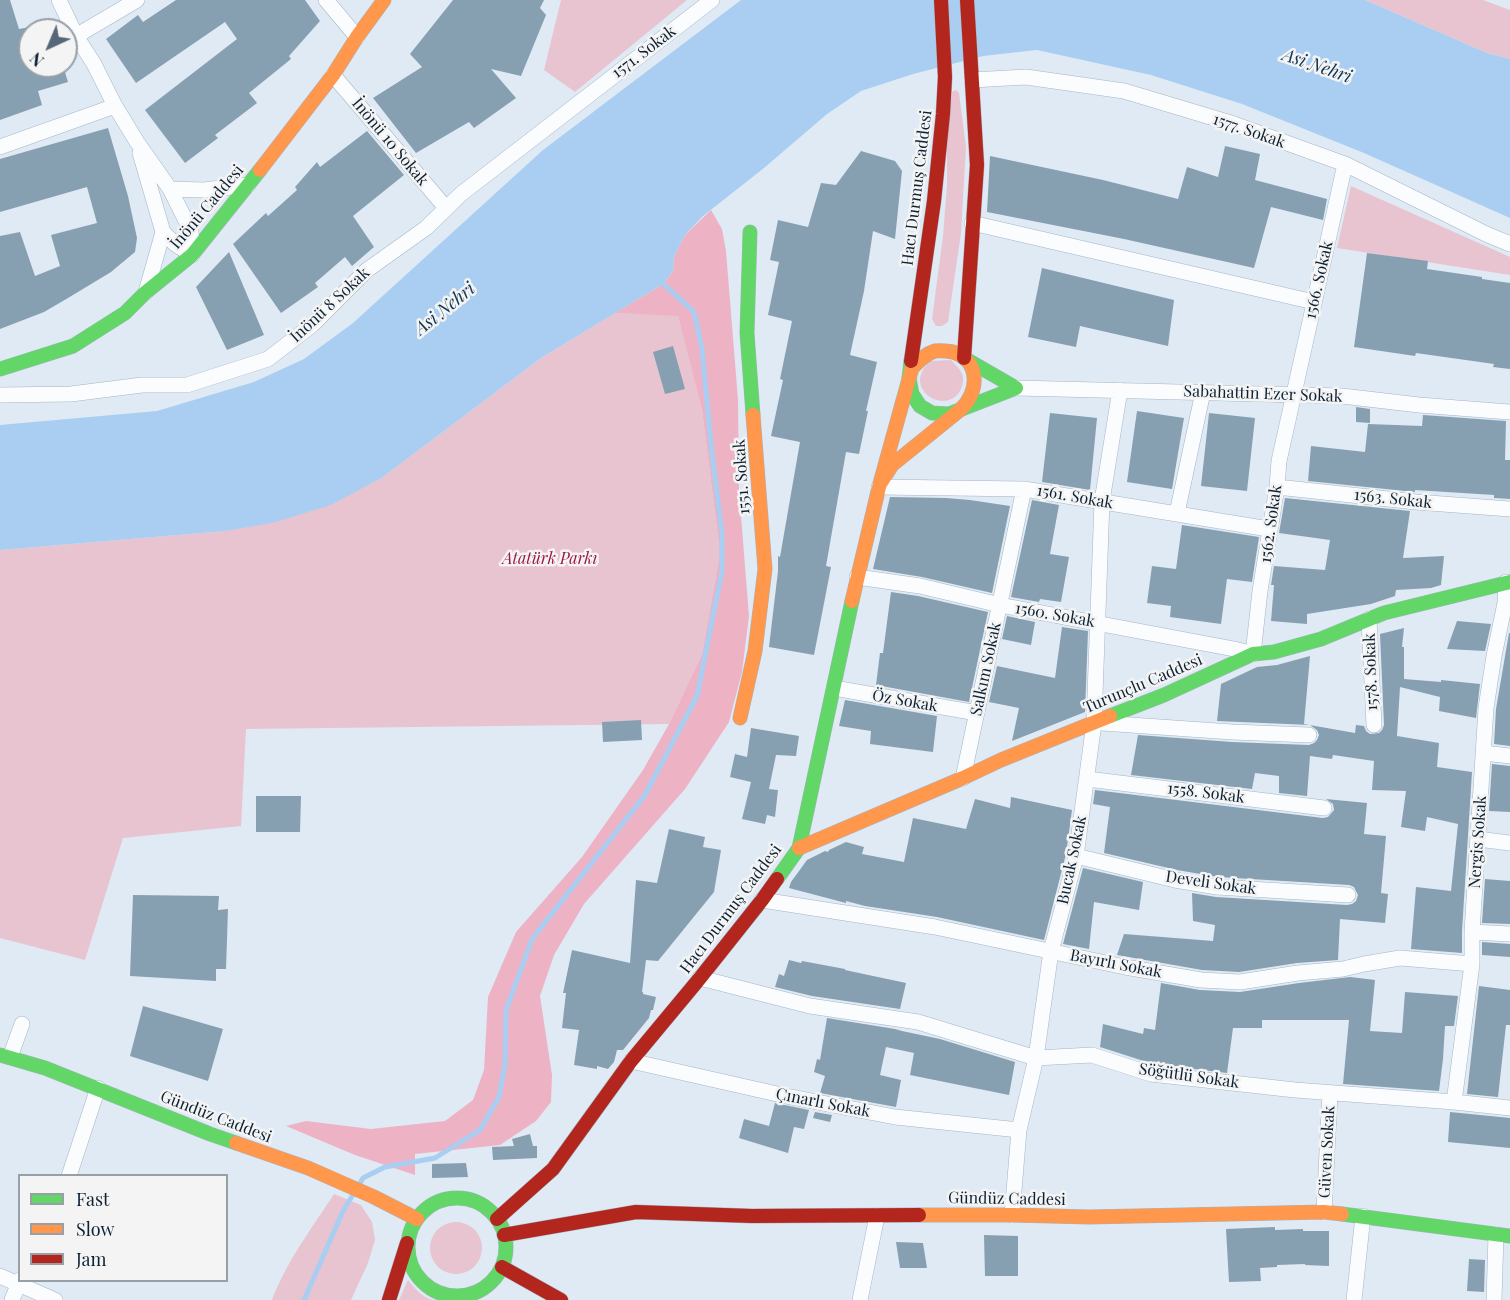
<!DOCTYPE html>
<meta charset="utf-8">
<style>
body{margin:0}
#map{position:relative;width:1510px;height:1300px;overflow:hidden;background:#dfeaf5;font-family:"Playfair Display",serif}
canvas{display:block}
.legend{position:absolute;left:18px;top:1174px;width:210px;height:108px;box-sizing:border-box;background:#f4f4f4;border:2px solid #97a0a7;margin:0;padding:8px 10px;list-style:none;font-size:18px;color:#0c2134}
.legend li{display:flex;align-items:center;gap:12px;height:30px}
.legend b{width:30px;border:2px solid #97a0a7}
.north{position:absolute;left:18px;top:18px;width:60px;height:60px;box-sizing:border-box;background:#f4f4f4;border:2px solid #97a0a7;border-radius:50%;rotate:224deg;font-size:16px;font-weight:700;line-height:24px;text-align:center;color:#0c2134}
.north::after{content:'';display:block;margin:auto;width:21px;height:27px;background:#566778;clip-path:polygon(50% 0,100% 100%,50% 72%,0 100%)}
</style>
<div id="map">
<canvas width="1510" height="1300"></canvas>
<ul class="legend">
<li><b style="height:8px;background:#63d668"></b>Fast</li>
<li><b style="height:8px;background:#ff974d"></b>Slow</li>
<li><b style="height:8px;background:#b3261e"></b>Jam</li>
</ul>
<div class="north">N</div>
</div>
<script>
const ctx = document.querySelector('canvas').getContext('2d');
ctx.lineJoin = 'round';
function paint(path, color) {
  ctx.fillStyle = color;
  ctx.fill(path, 'evenodd');
}
function trace(path, color, width, dash) {
  ctx.strokeStyle = color;
  ctx.lineWidth = width;
  ctx.lineCap = dash ? 'butt' : 'round';
  ctx.setLineDash(dash || []);
  ctx.stroke(path);
}
function label(font, color, halo, rows, align = 'center') {
  ctx.font = font + ' "Playfair Display",serif';
  ctx.lineWidth = 5;
  ctx.setLineDash([]);
  ctx.textBaseline = 'middle';
  ctx.strokeStyle = halo;
  ctx.fillStyle = color;
  for (const [text, x, y, turn = 0] of rows) {
    ctx.save();
    ctx.translate(x, y);
    ctx.rotate((+turn || 0) * Math.PI / 180);
    ctx.textAlign = isNaN(turn) ? turn : align;
    if (halo) ctx.strokeText(text, 0, 0);
    ctx.fillText(text, 0, 0);
    ctx.restore();
  }
}
const green = new Path2D(`
 M561 0H687L575 92 544 70Z
 M1365 0H1483L1510 10V59L1487 53Z
 M956 90 959 93 966 147 961 233 948 322 942 326H936L932 319 943 236 947 185V146L952 92Z
 M1351 186 1510 257V275L1337 248Z
 M615 313 678 315 702 410 720 553 702 654 669 724 246 729 241 826 123 838 85 960 0 938V550L225 531 383 477 541 358Z
 M951 360C960 369 967 376 961 389 949 414 911 395 922 372 923 368 928 364 931 361Z
 M334 1194 361 1205 372 1222 375 1240 368 1263 351 1300H272C286 1262 312 1228 334 1194Z
 M430 1248a26 26 0 1 1 52 0a26 26 0 1 1-52 0Z
 M408 1280C415 1289 422 1297 433 1300H399Z`);
const forest = new Path2D(`
 M711 210 722 229 726 251 738 400 739 491 749 616 742 672 729 722 685 789 584 904 554 955 540 996 552 1075 551 1102 536 1121 500 1145 415 1154V1175L355 1155 286 1126 306 1121 371 1129 445 1121 473 1100 484 1070 488 997 516 932 582 857 643 770 669 724 702 654 720 553 702 410 678 316 615 313 663 284 673 271 674 257 685 235Z`);
const water = new Path2D(`
 M741 0H1365L1487 53 1510 59V218L1364 153 1242 104 1151 75 1037 50 983 56 913 74 861 91 827 114 764 168 703 216 685 235 674 257 673 271 663 284 541 358 383 477 331 505 272 523 225 531 0 550V425L157 411 254 382 304 359 353 323 543 150Z`);
const stream = new Path2D(`
 M359 1185 363 1178 385 1167 435 1158 480 1130 499 1097 505 1064 506 1010 532 939 645 795 697 696 722 571V534L711 445 702 349 694 312 659 280
 M304 1300 343 1211 354 1193`);
const building = new Path2D(`
 M0 0H10L19 29 30 27V66H63L68 82 38 91 42 105 0 120Z
 M176 0H305L320 21 289 56 291 59 249 93 257 103 215 135 218 138 185 163 145 110 237 39 225 22 136 83 106 39 138 15 143 22Z
 M453 0H544L540 8 546 15 521 76 491 69 516 98 474 128 469 122 416 153 373 98 422 67 410 54Z
 M108 128 128 196 137 238 135 252 111 272 68 298 44 312 0 329V236L20 232 35 276 60 266 51 235 97 223 87 187 0 212V159Z
 M367 131 404 175 353 216 374 247 352 266 345 257 315 283 318 287 281 313 233 244 266 213 268 216 297 190 295 187 317 162 320 167Z
 M1225 146 1260 154 1255 180 1327 199 1323 220 1271 207 1254 268 1124 239 987 212 990 156 1103 180 1178 199 1187 167 1218 177Z
 M861 151 895 161 902 171 895 239 873 231 864 291 850 355 877 362 866 411H868L859 454 846 452 826 566 831 567 814 655 769 647 778 571V556L780 557 800 442 771 436 783 380 780 379 792 321 768 315 779 262 770 260 778 220 808 227 821 183 836 185Z
 M229 252 264 335 227 350 196 287Z
 M1367 253 1428 261 1427 269 1482 277V279L1510 283V369L1493 367 1494 364 1416 353 1415 356 1354 347Z
 M1042 268 1174 300 1168 346 1080 326 1076 347 1028 337Z
 M673 346 685 389 665 394 653 352Z
 M1356 407 1370 409V423L1356 422Z
 M1137 411 1184 418 1172 489 1127 482Z
 M1050 413 1097 418 1090 490 1042 482Z
 M1209 413 1255 418 1247 491 1201 486Z
 M1423 415 1506 421 1505 460H1510V499L1494 498V495L1415 490V492L1308 481 1311 446 1365 452 1368 424 1422 426Z
 M890 497 946 498 970 500 1010 506 992 593 922 577 873 569Z
 M1285 498 1410 511 1403 558 1444 556 1441 585 1431 588 1396 590 1395 596 1371 604 1307 614V624L1271 621 1274 585H1271L1274 566 1325 570 1330 540 1279 533Z
 M1032 500 1059 505 1050 554 1069 557 1061 602 1040 599 1039 602 1011 597Z
 M1182 525 1259 537 1252 582 1227 579 1221 624 1170 617 1171 606 1147 603 1152 566 1176 569Z
 M891 592 918 596 988 612 969 702 876 685 880 653H883Z
 M1007 616 1035 622 1031 645 1002 639Z
 M1457 621 1491 624 1485 651 1447 649Z
 M1062 627 1088 631 1085 712 1012 741 1019 708 989 702 997 666 1055 678Z
 M1404 628 1402 647H1404V679L1441 682V680L1480 684 1476 718 1439 711 1440 697 1400 687 1397 736 1439 743 1437 767 1472 772 1462 931V953L1411 949 1416 887 1451 891 1458 824 1427 817 1425 831 1401 827 1406 791 1372 790 1374 761 1333 755 1332 759 1310 756 1307 796 1279 793V776L1255 773 1252 789 1131 775 1138 735 1232 742 1309 745 1314 743 1317 740 1319 735 1317 730 1310 725 1217 721 1221 684 1257 667 1277 665 1310 656 1304 724 1355 733 1356 725 1364 726 1366 731 1370 734 1379 733 1382 730 1384 725 1380 634Z
 M1509 633H1510V746L1494 744 1496 709Z
 M845 700 937 716 933 752 870 744 871 731 839 726Z
 M641 720 642 740 603 742 602 722Z
 M751 728 799 736 796 756 776 755 769 789 778 790 775 817 767 815 765 824 742 819 751 782 730 777 735 754 747 757Z
 M1492 764 1510 766V812L1489 811Z
 M1095 790 1323 818 1328 817 1334 810 1333 804 1326 799 1367 803 1364 834 1386 836 1381 893 1388 894 1385 923 1340 919 1338 960 1297 963 1239 972 1202 970 1117 955 1124 934 1213 941 1215 925 1193 921 1192 893 1216 897 1347 905 1352 904 1356 901 1358 895 1354 887 1349 885 1218 877 1177 870 1104 853 1110 807 1093 804Z
 M256 796H301L300 832H256Z
 M1011 797 1072 810 1066 854 1044 940 937 917 865 906 846 901V903L789 888 791 882 807 860 825 851 828 852 829 850 846 842 864 847 862 854 904 862 913 818 966 829 975 799 1010 808Z
 M669 829 705 837 703 847 721 850 714 892 658 961 646 960 642 992H643V994L656 997 653 1010H651L649 1018 623 1050H617L614 1062 608 1069 597 1066V1069L574 1065 579 1030 562 1028 566 993H563L572 950 630 963 636 880 657 883Z
 M1083 868 1143 882 1139 910 1094 902 1089 949 1063 944Z
 M1485 879 1510 881V924L1482 923Z
 M133 895 219 896 218 910 228 909 226 969H216V981L130 976Z
 M1482 942 1510 944V957L1482 955Z
 M789 960 801 963 802 961 845 969V970L906 983 900 1009 812 996 775 987 779 974 784 976Z
 M1350 977 1375 980 1370 1031 1402 1033 1405 992 1458 996 1454 1026H1445L1443 1059 1439 1091 1343 1084 1349 1020H1262V1028H1233L1227 1073 1153 1064 1100 1047 1103 1024 1143 1034 1144 1028 1155 1030 1161 983 1200 990 1240 992 1299 983Z
 M1479 986 1510 990V1025H1506L1498 1097 1467 1094Z
 M143 1006 223 1029 208 1081 130 1056Z
 M827 1018 895 1029 902 1031 940 1039 1015 1062 1009 1095 910 1075 914 1053 886 1047 880 1075 901 1080 896 1107 820 1093 825 1076 814 1072 817 1059 820 1060Z
 M775 1103 809 1110 804 1129 794 1127 788 1153 739 1138 744 1119 769 1126Z
 M815 1112 832 1115 830 1122 813 1118Z
 M1450 1112 1510 1118V1148L1448 1142Z
 M530 1134 533 1146H537V1158L493 1160 492 1147 514 1146 512 1139Z
 M466 1163 468 1177 432 1178V1164Z
 M1275 1227V1230L1303 1229V1231H1329V1266L1305 1265V1264L1277 1265V1267L1260 1268 1261 1281 1229 1282 1226 1229Z
 M984 1235 1018 1236V1276H985Z
 M896 1242 923 1243 927 1268H900Z
 M1469 1259 1485 1260 1484 1292 1467 1291Z`);
const street = new Path2D(`
 M59 0 76 36 94 64 115 106 137 142 170 189 191 231 192 255
 M326 0 357 37
 M76 36 137 0
 M333 75 446 208
 M972 80 1026 77 1124 91 1234 124 1345 164 1486 234 1510 244
 M0 147 115 106
 M140 153 163 232 146 292
 M170 189 204 190 248 185
 M972 223 1314 302
 M163 232 175 244 192 255
 M1016 388 1342 396 1419 405 1510 412
 M0 395 71 394 142 385H187L268 359 312 325 367 270 426 228 461 194 712 0
 M879 487 1024 489 1269 529
 M1277 487 1416 502 1510 509
 M1177 513 1203 392
 M857 577 920 586 1000 605 1234 649 1253 654 1260 591 1277 487 1279 461 1345 164
 M1369 619 1374 725
 M834 688 977 713
 M1102 723 1232 732 1309 735
 M1484 753 1510 756
 M963 778 1024 489
 M1087 779 1324 808
 M1478 839 1510 843
 M1076 856 1175 880 1217 887 1348 895
 M762 900 935 927 1125 967 1201 980 1240 982 1298 973 1343 969 1364 964 1400 958 1472 964
 M1472 932 1510 934
 M700 978 810 1006 918 1022 1036 1058 1092 1055 1151 1074 1295 1090 1454 1102 1510 1108
 M10 1057 22 1024
 M631 1061 786 1096 895 1117 1019 1130
 M1454 1102 1472 964V932L1486 708 1494 656 1505 603 1506 582
 M69 1176 98 1088
 M1324 1212 1330 1093
 M1012 1215 1019 1130 1036 1058 1051 951 1076 856 1094 723 1102 501 1120 390
 M0 1276 55 1300
 M12 1300 20 1280
 M860 1300 877 1216
 M1354 1300 1363 1216
 M1494 1300 1496 1235`);
const fast = new Path2D(`
 M750 232 747 333 753 415
 M911 361 909 378 912 394 920 406 932 413 949 414 1016 388 964 358
 M0 369 73 346 125 313 145 293 192 255 260 170
 M1110 716 1164 695 1253 654 1274 652 1321 639 1384 613 1510 582
 M777 879 799 848 852 601
 M0 1055 45 1068 210 1134 236 1143
 M408 1247a49 49 0 1 1 98 0a49 49 0 1 1-98 0Z
 M1342 1214 1510 1236`);
const slow = new Path2D(`
 M260 170 333 75 357 37 384 0
 M852 601 879 487 912 368C919 361 925 354 935 351 941 350 947 351 953 352 981 361 979 393 960 410L892 465 880 484
 M740 718 755 651 765 569 753 415
 M799 848 963 778 1001 760 1110 716
 M236 1143 308 1168 374 1197 417 1219
 M919 1215H1012L1089 1217 1324 1212 1342 1214`);
const jam = new Path2D(`
 M964 358 977 165 967 0
 M911 361 934 201 943 114 945 77 941 0
 M497 1219 553 1169 631 1061 700 978 762 900 777 879
 M504 1235 636 1212 752 1216 919 1215
 M502 1267 561 1300
 M389 1300 407 1243`);
const streetNames = [
 ["1571. Sokak",644,52,-37],
 ["1577. Sokak",1249,131,19],
 ["İnönü 10 Sokak",390,142,50],
 ["Hacı Durmuş Caddesi",917,188,-83],
 ["İnönü Caddesi",207,207,-50],
 ["1566. Sokak",1319,280,-77],
 ["İnönü 8 Sokak",330,305,-43],
 ["Sabahattin Ezer Sokak",1263,394,2],
 ["1551. Sokak",742,477,-94],
 ["1561. Sokak",1075,497,10],
 ["1563. Sokak",1393,499,6],
 ["1562. Sokak",1271,524,-82],
 ["1560. Sokak",1055,615,10],
 ["Salkım Sokak",986,669,-78],
 ["1578. Sokak",1371,672,-92],
 ["Turunçlu Caddesi",1143,684,-23],
 ["Öz Sokak",905,701,10],
 ["1558. Sokak",1206,793,7],
 ["Nergis Sokak",1478,842,-86],
 ["Bucak Sokak",1072,860,-78],
 ["Develi Sokak",1211,883,8],
 ["Hacı Durmuş Caddesi",731,909,-53],
 ["Bayırlı Sokak",1116,964,11],
 ["Söğütlü Sokak",1189,1076,8],
 ["Çınarlı Sokak",823,1103,11],
 ["Gündüz Caddesi",216,1117,21],
 ["Güven Sokak",1327,1152,-87],
 ["Gündüz Caddesi",1007,1199,1]
];
const parkNames = [
 ["Atatürk Parkı",550,559]
];
const waterNames = [
 ["Asi Nehri",1317,66,19],
 ["Asi Nehri",445,309,-39]
];
paint(green, '#e8c4d0');
paint(forest, '#edb3c5');
paint(water, '#a9cef2');
trace(stream, '#a9cef2', 5);
paint(building, '#86a0b2');
trace(street, '#a6b5c3', 16);
trace(fast, '#a6b5c3', 15);
trace(slow, '#a6b5c3', 15);
trace(jam, '#a6b5c3', 15);
trace(street, '#fafcfe', 15);
trace(fast, '#63d668', 14);
trace(slow, '#ff974d', 14);
trace(jam, '#b3261e', 14);
label('16px', '#0c2134', '#f4f4f4', streetNames);
label('italic 16px', '#9e1444', '#f4f4f4', parkNames);
label('italic 18px', '#143756', '#f4f4f4', waterNames);
</script>
